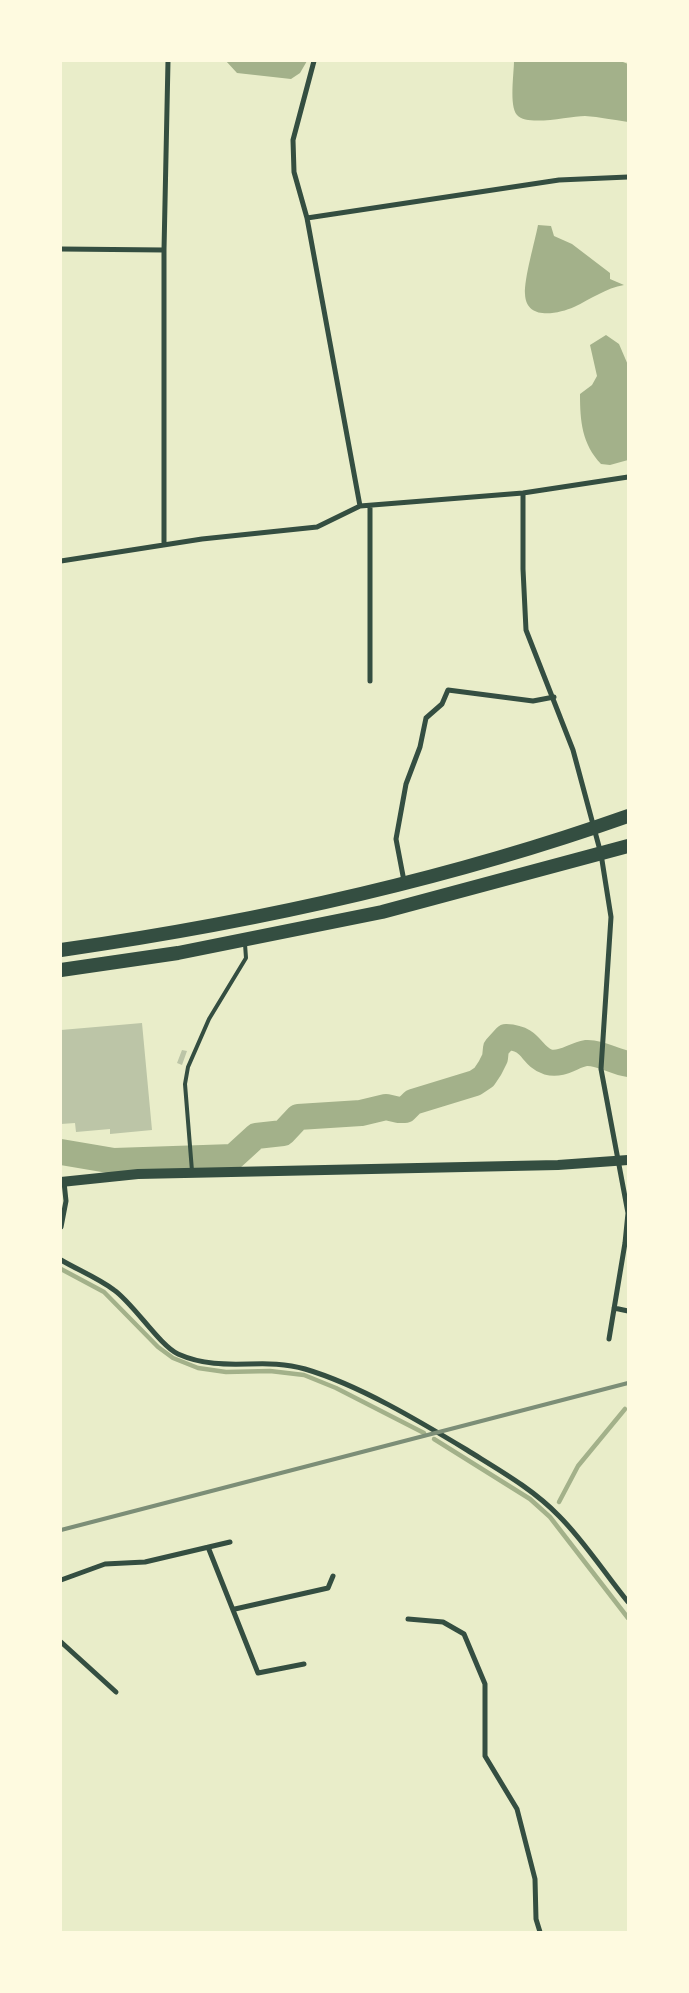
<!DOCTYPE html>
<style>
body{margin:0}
#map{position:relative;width:689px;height:1993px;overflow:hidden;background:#e9edc9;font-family:Poppins,sans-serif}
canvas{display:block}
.frame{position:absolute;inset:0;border:62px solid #fefae0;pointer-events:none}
</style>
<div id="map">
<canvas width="689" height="1993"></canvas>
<div class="frame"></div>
</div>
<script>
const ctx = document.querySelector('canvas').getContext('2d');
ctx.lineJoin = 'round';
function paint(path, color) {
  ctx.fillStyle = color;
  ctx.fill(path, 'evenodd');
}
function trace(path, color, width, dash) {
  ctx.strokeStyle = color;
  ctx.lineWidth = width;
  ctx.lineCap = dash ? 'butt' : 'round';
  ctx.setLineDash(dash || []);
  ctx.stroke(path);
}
const water = new Path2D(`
 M226 61H307L300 73 291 79 237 73Z
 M514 61 623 62 628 64V122C614 120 600 117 585 116 569 116 528 127 517 115 509 106 514 73 514 61Z
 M538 225 551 226 554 236 572 244 610 273V279L624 285C606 288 591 299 574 307 558 314 526 321 525 294 524 279 535 241 538 225Z
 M606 335 619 344 628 365V460L610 465 601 464C582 444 580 421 580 394L592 385 597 376 590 345Z`);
const stream = new Path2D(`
 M61 1269 104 1292 158 1347 173 1358 198 1368 226 1372 270 1371 304 1375 336 1388 424 1433
 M434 1439 530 1499 550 1517 628 1618
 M559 1502 578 1466 625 1409`);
const river = new Path2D(`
 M61 1152 114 1161 233 1157 256 1136 283 1133 298 1117 361 1113 386 1107 399 1110H405L413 1102 475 1083 484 1077 490 1068 495 1058 496 1048 506 1037C533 1038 530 1056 548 1062 562 1066 573 1055 586 1053 599 1052 615 1062 628 1064`);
const building = new Path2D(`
 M142 1023 152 1130 110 1134V1129L76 1132 75 1123 61 1124V1030Z
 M182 1050 187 1051 182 1065 177 1063Z`);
const service = new Path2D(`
 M192 1171 185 1084 188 1067 209 1019 246 958 245 944`);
const minor = new Path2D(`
 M314 61 293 140 294 172 307 218 360 506
 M307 218 559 180 628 177
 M61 249 164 250
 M523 493V569L526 630 573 750 601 854 611 917 601 1069 628 1213 625 1243 609 1339
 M164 545V250L168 61
 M61 561 202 539 317 527 360 506 523 493 628 477
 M370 681V506
 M404 881 396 839 406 784 420 747 426 718 442 704 448 690 533 701 554 697
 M61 1227 66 1201 64 1182
 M61 1260C78 1270 98 1278 114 1290 133 1303 160 1346 178 1354 223 1374 262 1356 305 1369 359 1385 419 1421 467 1450 499 1470 533 1489 559 1516 585 1542 605 1574 628 1602
 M614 1308 628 1311
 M208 1547 258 1673 304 1664
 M61 1580 105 1564 145 1562 230 1542
 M235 1609 328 1588 333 1576
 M408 1619 443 1622 464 1634 485 1684V1756L517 1809 535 1879 536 1919 540 1932
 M61 1642 116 1692`);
const secondary = new Path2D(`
 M61 1182 138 1174 558 1165 628 1160`);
const trunk = new Path2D(`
 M61 950C251 923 447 880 628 816
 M61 970 178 953 382 912 628 846`);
const rail = new Path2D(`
 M61 1530 628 1383`);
paint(water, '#a3b18a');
trace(stream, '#a3b18a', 4.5);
trace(river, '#a3b18a', 26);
paint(building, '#bcc5a7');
trace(service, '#344e41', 4);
trace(minor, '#344e41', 5);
trace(secondary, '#344e41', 10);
trace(trunk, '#344e41', 14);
trace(rail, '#7c8e77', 4);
</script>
